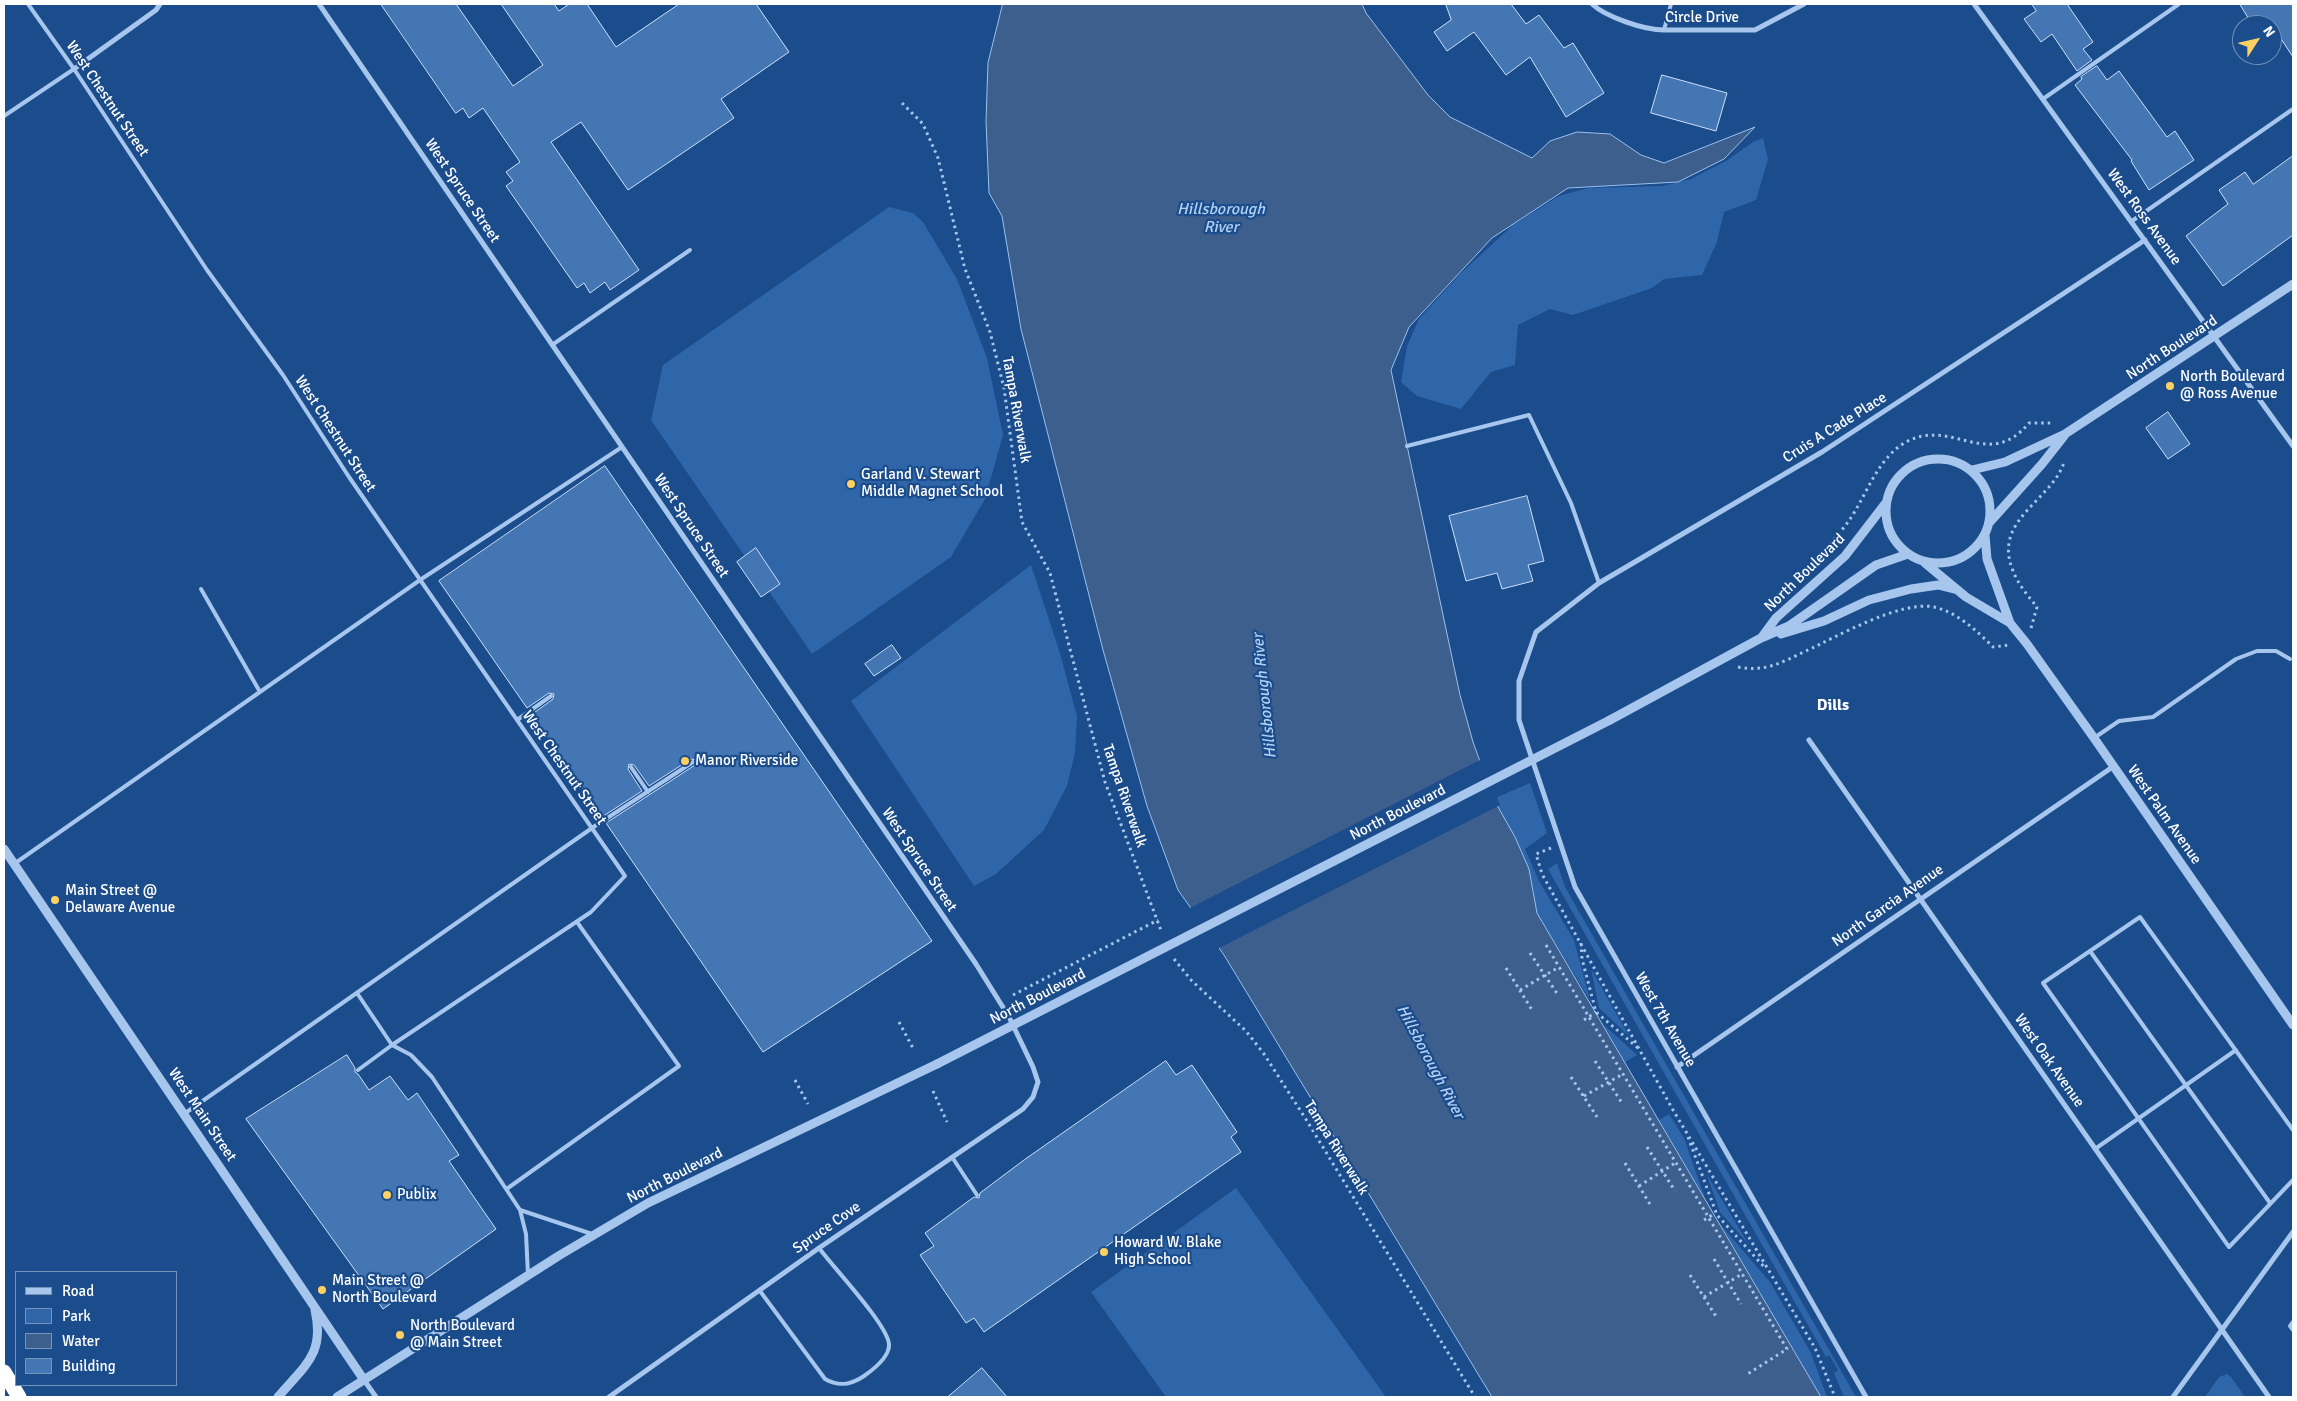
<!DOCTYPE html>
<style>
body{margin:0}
#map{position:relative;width:2297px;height:1401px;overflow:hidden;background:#1b4c8b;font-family:Signika,sans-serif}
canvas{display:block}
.frame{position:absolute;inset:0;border:5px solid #fff;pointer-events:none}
.legend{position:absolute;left:15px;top:1271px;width:162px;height:115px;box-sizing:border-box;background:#1b4c8b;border:1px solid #7694b9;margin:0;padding:6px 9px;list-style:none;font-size:15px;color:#fff}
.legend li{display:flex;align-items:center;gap:10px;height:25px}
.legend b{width:25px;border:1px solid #7694b9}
.north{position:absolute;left:2232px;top:15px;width:50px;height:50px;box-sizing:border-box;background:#1b4c8b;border:1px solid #7694b9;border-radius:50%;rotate:55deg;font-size:14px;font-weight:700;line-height:20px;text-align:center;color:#fff}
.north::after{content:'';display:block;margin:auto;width:18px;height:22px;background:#fed162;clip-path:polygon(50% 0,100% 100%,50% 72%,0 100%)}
</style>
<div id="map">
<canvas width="2297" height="1401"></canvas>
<div class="frame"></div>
<ul class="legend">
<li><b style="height:6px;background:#a6c6ed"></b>Road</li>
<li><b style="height:14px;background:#2e66a9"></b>Park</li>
<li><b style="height:14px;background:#3c5f8d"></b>Water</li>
<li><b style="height:14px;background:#4476b3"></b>Building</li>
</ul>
<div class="north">N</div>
</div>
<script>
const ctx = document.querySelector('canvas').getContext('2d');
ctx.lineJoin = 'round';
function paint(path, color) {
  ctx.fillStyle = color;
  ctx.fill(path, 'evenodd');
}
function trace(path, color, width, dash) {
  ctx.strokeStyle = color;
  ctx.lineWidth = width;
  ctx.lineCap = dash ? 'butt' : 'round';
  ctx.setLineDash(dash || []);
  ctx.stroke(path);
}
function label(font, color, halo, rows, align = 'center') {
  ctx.font = font + ' Signika,sans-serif';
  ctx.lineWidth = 4.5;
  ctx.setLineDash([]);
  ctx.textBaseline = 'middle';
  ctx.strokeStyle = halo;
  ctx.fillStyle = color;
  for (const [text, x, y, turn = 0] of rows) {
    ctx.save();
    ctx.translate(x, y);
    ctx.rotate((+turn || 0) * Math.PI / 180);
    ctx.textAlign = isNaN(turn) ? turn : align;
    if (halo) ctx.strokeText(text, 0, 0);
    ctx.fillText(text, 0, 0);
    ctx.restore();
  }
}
const green = new Path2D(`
 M1763 138 1768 159 1756 200 1724 212 1717 242 1702 275 1664 279 1652 288 1573 315 1550 309 1518 325 1515 365 1491 372 1461 409 1417 396 1401 382 1407 346 1419 319 1460 274 1513 225 1559 196 1588 188 1662 186 1691 179 1726 161 1753 142Z
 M889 207 913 213 923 222 957 279 987 358 1003 435 985 499 951 557 812 654 651 420 663 365Z
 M1031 565 1059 650 1077 716 1075 753 1067 786 1044 830 996 874 974 886 851 701Z
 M1530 783 1547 833 1525 849 1539 881 1574 940 1590 1000 1537 913 1529 869 1515 837 1493 799Z
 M1557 863 1565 887 1856 1397H1844L1834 1373 1838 1370 1829 1355 1826 1357 1548 869Z
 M1591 969 1629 1036 1599 1008Z
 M1603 1024 1637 1055 1625 1062Z
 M1669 1114 1684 1138 1705 1198 1659 1120Z
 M1706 1173 1749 1245 1720 1212Z
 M1236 1188 1386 1397H1166L1091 1292Z
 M1721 1225 1770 1282 1811 1353 1827 1397H1821Z
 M2227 1374 2231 1377 2245 1397H2205L2219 1377Z`);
const water = new Path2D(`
 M1003 4H1362L1366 13 1428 95 1450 117 1532 158 1550 141 1577 132 1610 134 1641 155 1664 163 1755 127 1724 159 1678 182 1568 188 1492 238 1409 327 1391 370 1460 695 1473 742 1493 798 1515 837 1529 869 1537 913 1821 1397H1492L1224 955 1178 890 1147 806 1103 650 1021 329 1002 216 989 193 986 121 988 63Z`);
const pier = new Path2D(`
 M1482 759 1500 805 1217 949 1188 909Z`);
const building = new Path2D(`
 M381 4H456L513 86 543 65 501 4H554L559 11 569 4H587L616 47 679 4H756L789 52 721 99 734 118 628 190 581 122 551 142 639 270 610 290 605 282 590 293 584 283 577 288 506 186 513 181 506 172 520 162 483 108 469 118 463 108 456 113Z
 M1446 4H1511L1526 24 1539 15 1564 48 1573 43 1604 93 1566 117 1530 57 1506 75 1474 32 1447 51 1434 32 1451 20Z
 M2032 4H2067L2093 42 2083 49 2092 60 2077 71 2052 34 2041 42 2024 19 2036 11Z
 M2240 4H2293V57L2272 25H2253Z
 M2097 66 2107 80 2119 71 2167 137 2175 131 2194 160 2149 190 2131 161 2132 160 2075 85 2082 79 2081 77Z
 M1662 75 1727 93 1716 131 1651 113Z
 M2293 156V235L2223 286 2186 236 2228 204 2219 190 2245 172 2253 184Z
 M2168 412 2190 444 2168 459 2146 428Z
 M605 466 932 941 763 1052 606 823 695 765 696 760 691 759 649 786 634 765 629 764 628 769 642 791 602 817 531 715 553 699 554 694 549 693 527 708 439 581Z
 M1527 496 1544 561 1528 565 1533 581 1502 589 1497 573 1466 581 1449 516Z
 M756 548 780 584 761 597 737 562Z
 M892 645 901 658 874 676 865 664Z
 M347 1055 355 1068V1072L358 1074 369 1090 390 1076 408 1100 417 1093 459 1155 449 1161 496 1229 383 1309 246 1119Z
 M1166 1061 1176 1075 1192 1065 1237 1132 1231 1137 1241 1152 984 1332 974 1318 966 1323 920 1255 934 1246 925 1233 974 1197 979 1198 980 1193 1024 1160Z
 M982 1368 1007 1397H948Z`);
const path = new Path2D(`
 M902 103 923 124 938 158 965 269 990 332 1004 388 1022 522 1050 573 1105 782 1162 933
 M1822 555C1830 543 1840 533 1848 522 1866 497 1877 458 1906 442 1952 417 1988 472 2029 423H2053
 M2031 628 2037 607C2028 596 2018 584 2013 571 1995 527 2035 508 2056 478 2060 473 2062 467 2065 461
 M1738 667C1767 672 1780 663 1806 651 1836 637 1901 600 1934 607 1957 612 1977 631 1993 647L2010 645
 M1551 848 1536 854 1542 874 1673 1110 1815 1348 1835 1397
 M1581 943 1582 959 1596 1012 1638 1048
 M1546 945 1787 1349 1746 1375
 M1530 953 1558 995
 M1174 959 1192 981 1246 1031 1264 1054 1307 1121 1475 1397
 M1506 968 1532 1010
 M1520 990 1559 967
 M1013 995 1158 920
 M1584 1020 1596 1012
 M899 1022 914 1050
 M1595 1061 1622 1103
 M1571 1077 1597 1117
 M795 1080 808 1104
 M933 1091 947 1122
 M1584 1096 1623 1074
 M1688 1137 1717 1215 1766 1269
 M1647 1147 1675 1191
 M1625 1163 1651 1206
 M1639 1186 1675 1163
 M1704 1220 1714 1214
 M1714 1259 1741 1304
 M1690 1275 1717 1318
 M1704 1297 1742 1274`);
const service = new Path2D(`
 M28 4 74 69 207 270 283 375 349 477 625 876 591 912 392 1045 357 993
 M1664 30 1671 4
 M2043 99 2179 4
 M4 116 74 69
 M2132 221 2293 109
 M552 345 690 250
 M1407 446 1529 415 1571 503 1599 583
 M201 589 260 692
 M517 720 551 696
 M2094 738 2119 721 2153 717 2236 659 2257 651H2276L2290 659
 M631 767 648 792
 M14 864 420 580 622 447
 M2090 951 2270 1203
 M358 1070 392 1045 411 1055 432 1077 520 1210 526 1234 528 1275
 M184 1114 592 828 693 762
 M2293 1130 2140 917 2043 983 2229 1247 2293 1180
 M2095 1149 2236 1050
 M952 1157 977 1195
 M508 1188 679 1066 577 922
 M520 1210 592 1234
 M760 1291 825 1379C839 1387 851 1385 864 1376 874 1369 890 1357 889 1344 887 1324 833 1267 819 1248
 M2293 1322 2290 1326 2293 1330`);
const minor = new Path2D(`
 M319 4 976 964 1009 1017 1033 1067 1038 1082 1033 1097 1023 1109 819 1248 609 1397
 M1592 4C1606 17 1644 30 1664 30H1755L1804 4
 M1974 4 2293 446
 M74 69 156 10 160 4
 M1809 740 2269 1397
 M1677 1067 2114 766
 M364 1380 376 1397
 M1866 1397 1575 887 1519 720V681L1536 632 1599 583 1822 452 2145 240
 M2173 1397 2293 1232`);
const tertiary = new Path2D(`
 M1886 511a52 52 0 1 1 104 0a52 52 0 1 1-104 0Z
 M1972 470 2005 462 2065 434 2293 284
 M1989 523 2042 464 2064 436
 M1985 535 1987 559 2010 623 2027 644 2094 738 2293 1025
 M1925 563 1966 597 2010 623
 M1781 634 1824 621 1869 600 1911 589 1938 585 1958 590
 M1762 637 1776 618 1845 556 1885 504
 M1610 720 1761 638 1789 626 1876 565 1908 554
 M4 849 364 1380
 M278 1397C305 1365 325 1354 315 1310
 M337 1397 560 1255 648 1203 937 1064`);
const motorway = new Path2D(`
 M4 1372 19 1397`);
const tertiaryBridge = new Path2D(`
 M937 1064 1610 720`);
const markers = [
 [2170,386,5,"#fed162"],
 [851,484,5,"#fed162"],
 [685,761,5,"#fed162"],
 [55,900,5,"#fed162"],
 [387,1195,5,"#fed162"],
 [1104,1252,5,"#fed162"],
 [322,1290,5,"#fed162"],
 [400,1335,5,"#fed162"]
];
const streetNames = [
 ["Circle Drive",1702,18],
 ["West Chestnut Street",107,99,56],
 ["West Spruce Street",462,191,56],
 ["West Ross Avenue",2144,217,54],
 ["North Boulevard",2172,348,-33],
 ["Tampa Riverwalk",1016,410,80],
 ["Cruis A Cade Place",1835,428,-32],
 ["West Chestnut Street",335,434,57],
 ["West Spruce Street",691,526,56],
 ["North Boulevard",1805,573,-44],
 ["West Chestnut Street",564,768,55],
 ["Tampa Riverwalk",1124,796,71],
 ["North Boulevard",1398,813,-27],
 ["West Palm Avenue",2164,815,55],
 ["West Spruce Street",919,860,56],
 ["North Garcia Avenue",1888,906,-35],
 ["North Boulevard",1038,997,-27],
 ["West 7th Avenue",1665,1020,60],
 ["West Oak Avenue",2049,1061,55],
 ["West Main Street",202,1115,56],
 ["Tampa Riverwalk",1336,1148,58],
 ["North Boulevard",675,1176,-27],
 ["Spruce Cove",827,1228,-35]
];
const poiNames = [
 ["North Boulevard",2180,377],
 ["@ Ross Avenue",2180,394],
 ["Garland V. Stewart",861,475],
 ["Middle Magnet School",861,492],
 ["Manor Riverside",695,761],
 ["Main Street @",65,891],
 ["Delaware Avenue",65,908],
 ["Publix",397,1195],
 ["Howard W. Blake",1114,1243],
 ["High School",1114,1260],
 ["Main Street @",332,1281],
 ["North Boulevard",332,1298],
 ["North Boulevard",410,1326],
 ["@ Main Street",410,1343]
];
const waterNames = [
 ["Hillsborough",1221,210],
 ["River",1221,228],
 ["Hillsborough River",1265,696,-96],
 ["Hillsborough River",1430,1062,62]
];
const neighbourhoodNames = [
 ["Dills",1833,706]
];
paint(green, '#2e66a9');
paint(water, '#3c5f8d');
trace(water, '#99c1ef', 1);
paint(pier, '#1b4c8b');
paint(building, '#4476b3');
trace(building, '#cce0f9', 1);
trace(path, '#a6c6ed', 3, [2.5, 4]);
trace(service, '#a6c6ed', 4);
trace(minor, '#a6c6ed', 5);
trace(tertiary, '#a6c6ed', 9);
trace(motorway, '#fff', 15);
trace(tertiaryBridge, '#a6c6ed', 9);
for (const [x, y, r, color] of markers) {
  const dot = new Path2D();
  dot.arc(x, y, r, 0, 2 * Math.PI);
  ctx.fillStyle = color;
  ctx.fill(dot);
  trace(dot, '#1b4c8b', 2);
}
label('15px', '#fff', '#1b4c8b', streetNames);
label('15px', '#fff', '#1b4c8b', poiNames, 'left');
label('italic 16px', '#b2d0f4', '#1b4c8b', waterNames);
label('bold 16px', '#fff', '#1b4c8b', neighbourhoodNames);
</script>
